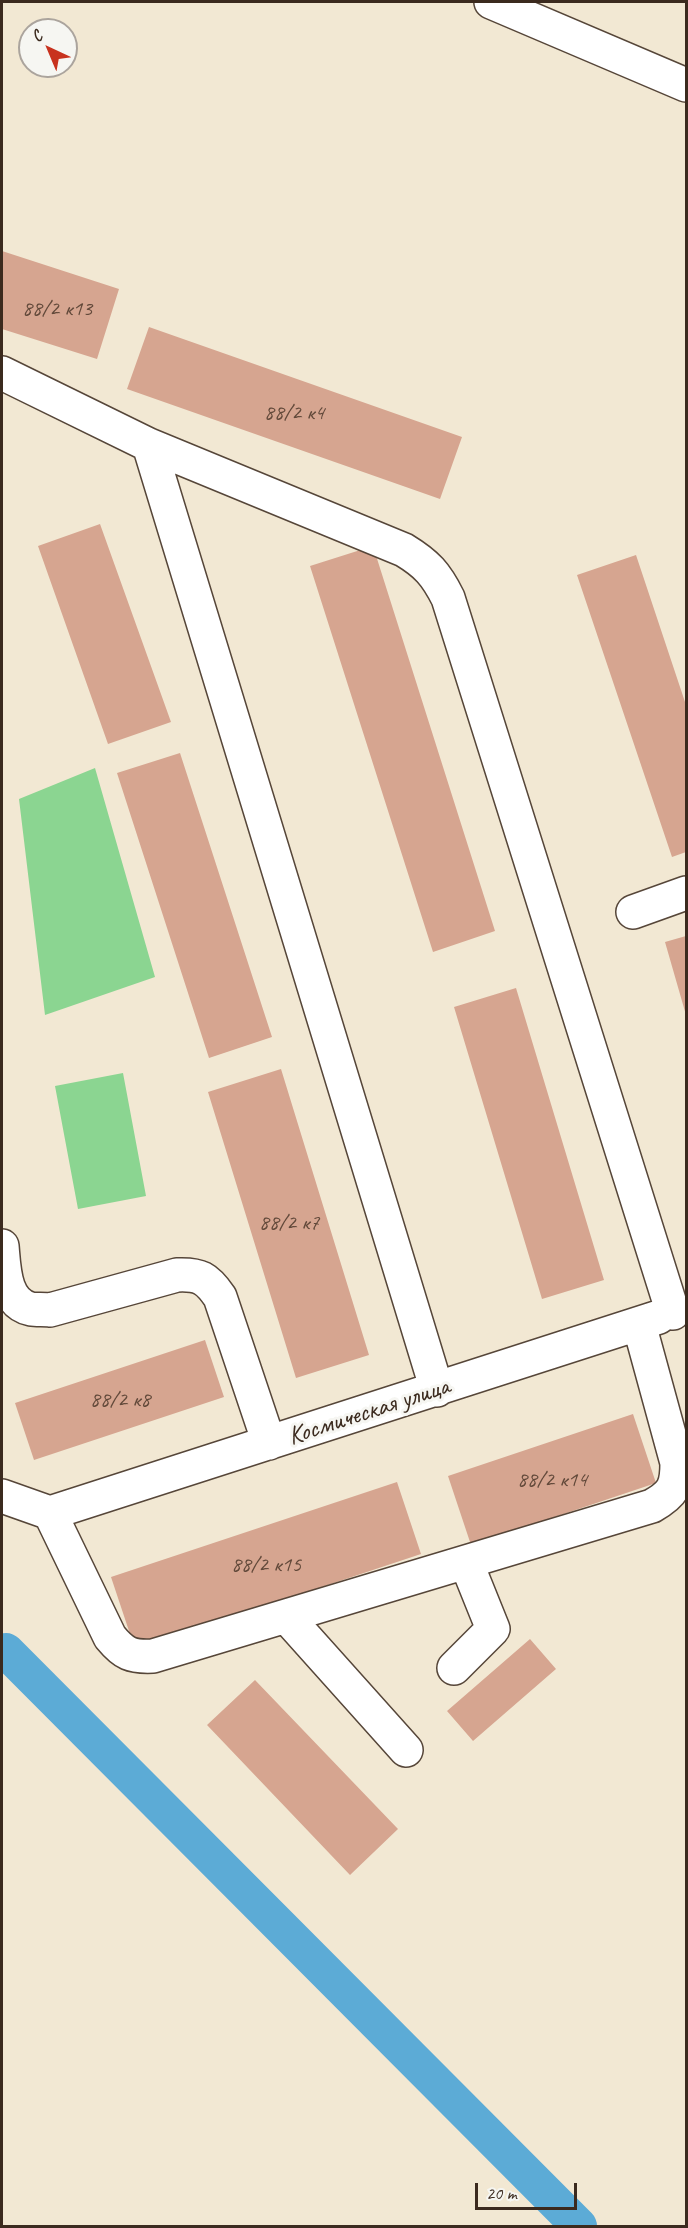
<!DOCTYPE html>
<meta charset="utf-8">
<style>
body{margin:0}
#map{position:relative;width:688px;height:2228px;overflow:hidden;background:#f2e8d3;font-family:Caveat,sans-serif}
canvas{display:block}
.frame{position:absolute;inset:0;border:3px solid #3b2a1e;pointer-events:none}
.north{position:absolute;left:18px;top:18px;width:60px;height:60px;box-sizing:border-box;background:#f6f6f2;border:2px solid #aba49d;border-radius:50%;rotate:316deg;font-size:16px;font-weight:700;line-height:24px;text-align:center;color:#3b2a1e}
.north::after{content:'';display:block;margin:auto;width:21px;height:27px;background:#c8321e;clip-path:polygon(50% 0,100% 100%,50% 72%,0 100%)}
.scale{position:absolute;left:475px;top:2183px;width:102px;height:27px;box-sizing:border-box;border:3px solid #3b2a1e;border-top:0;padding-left:8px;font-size:18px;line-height:21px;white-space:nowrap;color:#3b2a1e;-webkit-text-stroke:4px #f6f6f2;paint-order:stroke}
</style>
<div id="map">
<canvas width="688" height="2228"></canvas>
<div class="frame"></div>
<div class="north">С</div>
<div class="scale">20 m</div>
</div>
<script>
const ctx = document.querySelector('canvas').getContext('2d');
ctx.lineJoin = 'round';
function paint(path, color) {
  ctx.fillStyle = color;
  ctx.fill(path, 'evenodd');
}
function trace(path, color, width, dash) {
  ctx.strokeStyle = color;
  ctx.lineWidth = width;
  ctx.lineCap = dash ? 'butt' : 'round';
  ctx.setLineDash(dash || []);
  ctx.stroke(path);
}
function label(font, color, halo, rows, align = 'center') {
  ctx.font = font + ' Caveat,sans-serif';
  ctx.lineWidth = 6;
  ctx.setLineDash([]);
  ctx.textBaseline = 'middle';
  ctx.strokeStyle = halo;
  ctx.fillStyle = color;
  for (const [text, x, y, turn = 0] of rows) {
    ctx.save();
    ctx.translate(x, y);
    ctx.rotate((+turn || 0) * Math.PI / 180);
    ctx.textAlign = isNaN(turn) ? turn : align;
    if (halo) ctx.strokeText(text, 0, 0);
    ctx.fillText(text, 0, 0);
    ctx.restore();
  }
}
const green = new Path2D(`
 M95 768 155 977 45 1015 19 799Z
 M123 1073 146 1196 78 1209 55 1086Z`);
const canal = new Path2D(`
 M6 1651 579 2226`);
const building = new Path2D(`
 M2 251 119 289 97 359 2 329Z
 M149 327 462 437 440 499 127 389Z
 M100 524 171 722 108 744 38 546Z
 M373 546 495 931 433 952 310 566Z
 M636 555 686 705V852L672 857 577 575Z
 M180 753 272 1037 209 1058 117 773Z
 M686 936V1015L665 942Z
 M516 988 604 1280 542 1299 454 1007Z
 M281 1069 369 1355 296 1378 208 1092Z
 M205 1340 224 1397 34 1460 15 1403Z
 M633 1414 656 1483 471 1545 448 1476Z
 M397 1482 421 1554 135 1649 111 1577Z
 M530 1639 556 1669 473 1741 447 1711Z
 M255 1680 398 1829 350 1875 207 1725Z`);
const minor = new Path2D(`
 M491 2 686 85
 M2 373 149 445 404 550C427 564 436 574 448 598L673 1313
 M149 445 437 1390
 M633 912 686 893
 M2 1246C4 1268 4 1303 31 1309 37 1310 44 1309 50 1310L177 1275C200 1274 207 1278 220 1297L269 1443
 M2 1496 50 1513 110 1637C124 1654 131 1657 153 1656L652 1506C673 1494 677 1487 677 1463L639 1324
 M50 1513 659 1317
 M286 1616 406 1750
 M454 1668 493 1629 466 1562`);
const numberNames = [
 ["88/2 к13",57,309],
 ["88/2 к4",294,413],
 ["88/2 к7",289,1223],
 ["88/2 к8",120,1400],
 ["88/2 к14",552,1480],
 ["88/2 к15",266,1565]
];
const streetNames = [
 ["Космическая улица",369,1412,-18]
];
paint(green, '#8bd591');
trace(canal, '#5cabd6', 36);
paint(building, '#d6a590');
trace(minor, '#564639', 36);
trace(minor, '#fff', 33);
label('22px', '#62493a', null, numberNames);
label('26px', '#3b2a1e', '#f6f6f2', streetNames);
</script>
